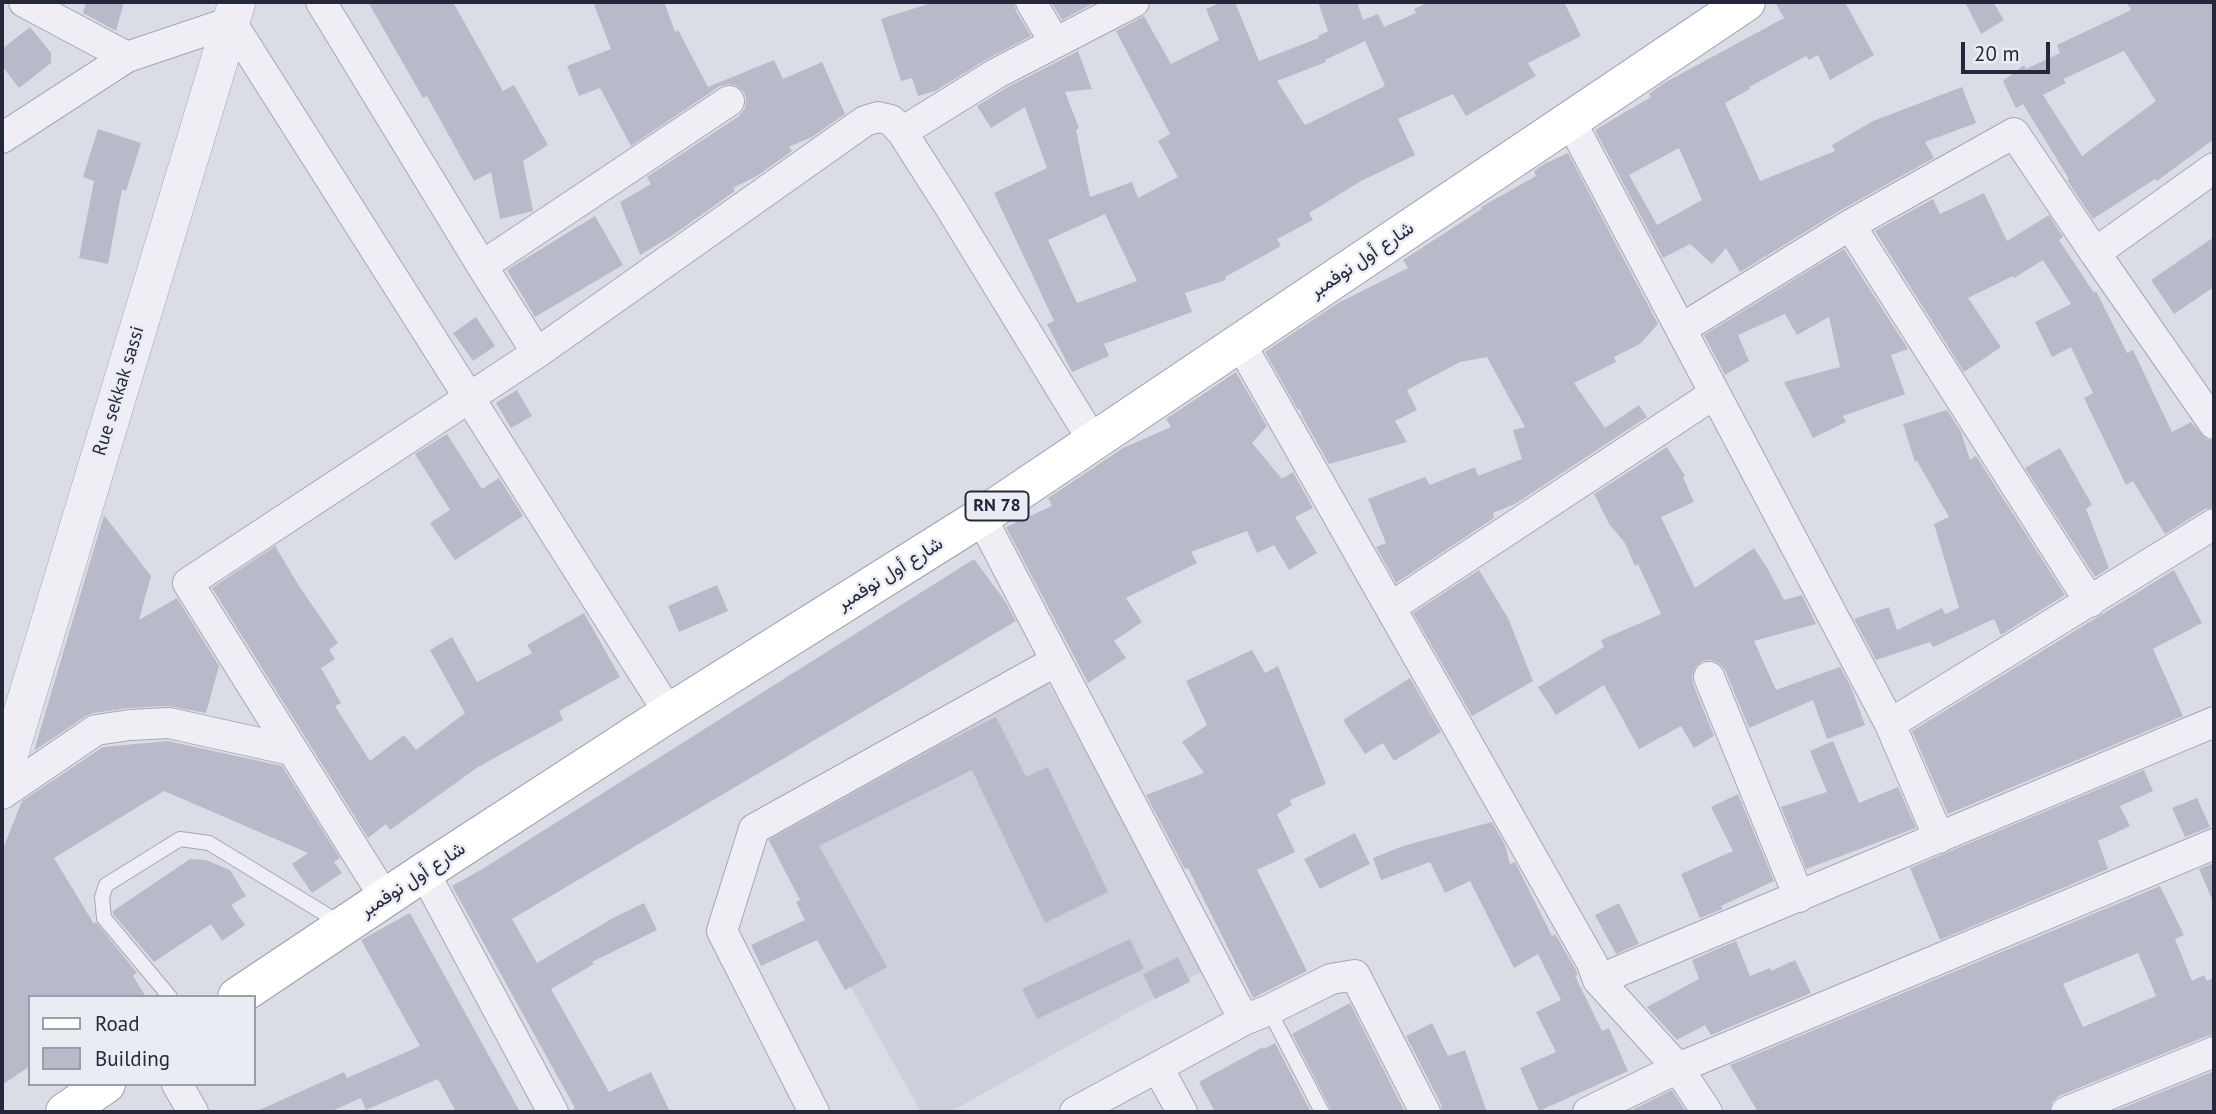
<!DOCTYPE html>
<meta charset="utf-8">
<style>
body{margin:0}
#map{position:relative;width:2216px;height:1114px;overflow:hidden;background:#dbdde6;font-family:"PT Sans",sans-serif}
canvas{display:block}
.frame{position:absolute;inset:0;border:4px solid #25283c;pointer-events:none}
.legend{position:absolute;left:28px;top:995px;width:228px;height:91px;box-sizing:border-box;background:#eaecf4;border:2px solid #9b9eaa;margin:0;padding:9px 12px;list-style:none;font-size:21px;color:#25283c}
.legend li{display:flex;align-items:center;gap:14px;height:35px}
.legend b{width:35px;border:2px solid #9b9eaa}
.scale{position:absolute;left:1961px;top:42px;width:89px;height:32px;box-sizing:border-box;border:4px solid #25283c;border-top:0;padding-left:9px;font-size:21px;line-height:24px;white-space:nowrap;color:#25283c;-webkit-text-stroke:5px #eaecf4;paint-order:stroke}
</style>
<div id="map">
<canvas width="2216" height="1114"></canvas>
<div class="frame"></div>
<ul class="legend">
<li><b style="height:9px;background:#fff"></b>Road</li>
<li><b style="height:19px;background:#b8bac9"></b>Building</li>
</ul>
<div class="scale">20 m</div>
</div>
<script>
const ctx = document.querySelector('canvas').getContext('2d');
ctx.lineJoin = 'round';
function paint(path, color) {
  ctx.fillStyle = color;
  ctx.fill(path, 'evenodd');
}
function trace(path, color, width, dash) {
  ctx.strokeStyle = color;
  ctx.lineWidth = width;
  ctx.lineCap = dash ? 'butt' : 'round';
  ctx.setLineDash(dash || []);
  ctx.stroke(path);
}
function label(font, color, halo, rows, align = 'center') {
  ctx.font = font + ' "PT Sans",Vazirmatn,sans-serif';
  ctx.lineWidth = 5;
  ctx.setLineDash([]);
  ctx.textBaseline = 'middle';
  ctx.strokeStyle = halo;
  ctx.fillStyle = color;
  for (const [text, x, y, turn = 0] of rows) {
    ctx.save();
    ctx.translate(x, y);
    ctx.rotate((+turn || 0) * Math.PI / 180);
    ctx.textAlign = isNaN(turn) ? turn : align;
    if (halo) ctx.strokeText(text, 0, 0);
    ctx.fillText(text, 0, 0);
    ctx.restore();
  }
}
const built = new Path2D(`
 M1046 680 1208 968 950 1112H921L766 836Z`);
const building = new Path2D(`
 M86 2H124L116 31 83 13Z
 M368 2H453L503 91 514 85 548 145 523 161 533 211 500 219 491 172 474 181 427 96 423 98Z
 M593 2H664L675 32 678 30 708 87 774 60 783 79 822 62 845 114 812 137 789 147 792 151 757 176 733 188 735 191 673 235 640 255 620 202 651 184 647 177 739 116 745 108 746 99 744 92 737 86 729 84 720 86 631 146 600 88 579 96 567 66 611 49Z
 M934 2H1014L1016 11 1031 36 989 58 935 91 918 96 912 78 901 81 881 19Z
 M1051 2H1096L1062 20Z
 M1222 2H1235L1259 61 1319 38 1318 36 1328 31 1318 2H1357L1363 20 1378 14 1384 27 1416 13 1414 9 1429 2H1564L1581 36 1528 63 1536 76 1466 116 1453 94 1398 119 1415 155 1361 181 1309 213 1313 220 1277 239 1281 246 1225 277 1226 280 1185 293 1192 312 1104 344 1109 356 1072 372 1047 324 1054 321 994 193 1047 168 1025 107 991 128 977 106 1006 88 1078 51 1092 89 1065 92 1079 128 1076 130 1090 197 1132 182 1138 198 1178 177 1158 141 1170 134 1116 31 1144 16 1171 64 1219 40 1206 9ZM1365 41 1385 86 1305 125 1277 81 1326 62 1325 60ZM1105 214 1137 281 1077 303 1048 240Z
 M1775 2H1845L1874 55 1830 80 1818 55 1809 60 1806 56 1749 87 1750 89 1725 103 1760 181 1835 151 1832 145 1873 121 1962 87 1976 123 1925 142 1934 158 1841 210 1740 272 1726 248 1712 264 1690 244 1663 258 1595 130 1651 97 1649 94 1664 83 1784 18ZM1679 148 1702 200 1657 225 1629 175Z
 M1965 2H1993L2004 20 1981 34Z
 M2126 2H2214V139L2157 181 2155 179 2093 219 2067 180 2069 179 2023 104 2016 108 2003 81 2024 65 2026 69 2060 53 2057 45 2131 10ZM2124 51 2156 101 2082 156 2043 95 2066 83 2063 79Z
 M30 27 51 53V63L19 88 2 66V49Z
 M98 129 141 143 126 191 122 189 108 264 79 258 94 181 83 177Z
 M1568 153 1658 324 1640 344 1614 357 1616 362 1574 383 1605 428 1639 405 1647 417 1515 504 1493 513 1494 518 1396 583 1376 547 1386 543 1368 499 1425 477 1430 485 1475 467 1478 476 1522 459 1513 430 1525 427 1487 357 1460 362 1407 390 1417 410 1395 421 1407 442 1329 464 1302 416 1300 409 1298 410 1265 352 1338 303 1408 268 1403 260 1482 209 1481 207 1536 176 1534 171 1544 164Z
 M1984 193 2007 241 2049 215 2063 237 2059 240 2094 293 2096 291 2127 353 2133 350 2172 432 2191 422 2206 439 2214 441V507L2205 509 2165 534 2133 481 2126 485 2084 398 2093 393 2071 347 2052 357 2035 322 2071 304 2043 260 2014 278 2013 276 1968 298 2001 347 1964 372 1875 231 1933 199 1940 214Z
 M595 216 623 265 535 317 507 270Z
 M2214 237V287L2174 314 2151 280Z
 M1844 249 1908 349 1891 355 1905 394 1843 416 1846 422 1813 438 1784 382 1840 367 1829 317 1797 335 1785 314 1738 335 1749 361 1725 375 1704 335Z
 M476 317 495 346 473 361 453 333Z
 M1236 372 1267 426 1252 443 1282 479 1293 472 1313 508 1295 517 1317 553 1289 570 1274 545 1257 553 1247 531 1191 552 1197 563 1126 598 1142 622 1114 641 1126 658 1088 683 1006 527 1052 506 1048 498 1123 448 1171 427 1166 419Z
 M517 390 532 416 511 428 496 403Z
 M1947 410 1961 432 1970 460 1976 456 2065 595 2001 635 1994 619 1933 647 1930 642 1876 660 1854 619 1889 607 1897 630 1942 608 1945 614 1959 608 1934 524 1949 517 1917 461 1915 462 1903 424Z
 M447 434 482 489 499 478 523 516 455 560 430 523 450 510 415 454Z
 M1667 447 1685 476 1683 477 1694 502 1661 517 1695 588 1754 548 1768 569 1784 600 1802 595 1816 624 1754 641 1776 690 1840 667 1851 687 1865 725 1827 739 1813 700 1749 728 1725 670 1719 663 1711 660 1703 661 1696 666 1692 675 1693 684 1714 736 1694 748 1681 726 1639 749 1604 685 1556 715 1538 687 1604 647 1601 640 1661 614 1638 564 1635 566 1625 543 1609 524 1594 494Z
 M2060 448 2092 505 2086 509 2109 568 2095 577 2025 468Z
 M104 515 151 576 139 620 177 598 219 666 206 713 168 706 129 708 93 713 86 716 34 751Z
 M275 546 299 586 338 643 329 650 335 659 321 668 341 703 335 706 370 761 404 735 416 750 465 713 430 650 452 637 477 682 532 653 527 645 584 613 620 677 559 711 563 720 478 767 390 830 386 824 368 838 212 588Z
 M974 559 1005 601 1016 621 512 919 537 963 613 918 644 903 657 930 592 962 594 964 551 989 609 1092 651 1072 670 1112H570L575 1108 452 886 484 868Z
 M1479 570 1508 618 1533 681 1472 716 1413 613Z
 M2174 570 2202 623 2153 649 2183 716 1948 814 1912 731Z
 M717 585 728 611 679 632 668 606Z
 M1252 650 1265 673 1278 666 1326 784 1290 800 1292 805 1277 814 1295 852 1257 870 1307 971 1253 998 1188 868 1185 869 1146 795 1204 773 1182 742 1207 725 1186 681Z
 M1410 678 1441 732 1394 761 1383 743 1365 754 1343 720Z
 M996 717 1026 777 1048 767 1108 892 1045 923 972 770 819 846 887 967 845 990 817 940 761 966 751 945 805 920 796 902 800 900 769 840 942 744Z
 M168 741 282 766 340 858 334 862 342 873 312 893 292 864 308 853 164 791 54 858 94 924 96 922 137 973 133 976 146 997H30V1066L2 1085V851L22 801 103 747Z
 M1833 741 1859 803 1898 787 1916 828 1806 869 1781 807 1827 792 1810 751Z
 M2144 770 2153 791 2120 806 2130 826 2098 841 2108 869 1940 940 1910 868Z
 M1738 794 1774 881 1721 906 1723 909 1700 918 1681 874 1733 851 1711 807Z
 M2197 798 2210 827 2185 837 2172 808Z
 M1492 822 1505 845 1510 864 1515 862 1552 936 1555 934 1576 970 1578 975 1575 976 1602 1031 1609 1028 1628 1071 1539 1111 1520 1068 1556 1052 1536 1012 1561 1000 1538 954 1514 968 1470 881 1445 893 1430 862 1381 880 1373 858 1403 846Z
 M1355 833 1370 864 1320 889 1304 859Z
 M190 859 206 860 230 870 246 896 231 905 245 925 222 941 211 924 154 962 113 914V911Z
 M2214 863V904L2199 869Z
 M2160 886 2184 935 2175 939 2192 981 2204 975 2207 981 2214 977V1035L2207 1036 2059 1096 2052 1102 2049 1112H1758L1730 1065ZM2138 953 2156 996 2083 1027 2063 984Z
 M1619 903 1639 944 1616 954 1595 915Z
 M410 913 520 1112H456L438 1079 366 1110 361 1098 330 1112H255L344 1072 347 1078 420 1046 361 940Z
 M1130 939 1144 969 1037 1019 1022 989Z
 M1736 941 1750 976 1770 968 1771 971 1795 960 1811 993 1711 1035 1705 1025 1677 1040 1647 1007 1699 979 1692 960Z
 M1178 957 1190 982 1155 999 1143 974Z
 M1350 1003 1405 1112H1332L1292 1034Z
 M1432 1023 1448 1056 1465 1050 1487 1112H1442L1441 1104 1406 1036Z
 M1275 1043 1311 1112H1215L1199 1082 1263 1047 1264 1049Z
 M2214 1071V1112H2112Z
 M1672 1090 1686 1112H1635L1634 1109Z`);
const service = new Path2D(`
 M170 997 104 918 102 897 106 885 180 839 209 843 340 923
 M1269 1010 1322 1112`);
const minor = new Path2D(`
 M24 2 127 57
 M321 2 482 266 537 353
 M1031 2 1055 43
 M1570 120 1890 724 1939 838
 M902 132 997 73 1134 2
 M2 138 127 57 231 22 669 713
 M2214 168 2095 253 2214 424
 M1850 225 2090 602
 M482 266 729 101
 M1681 329 1850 225 2014 133 2095 253
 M1240 343 1592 963 1598 980
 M981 517 1244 1020 1075 1112
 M1391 607 1714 394
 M1709 677 1799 897
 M1890 724 2214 524
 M2 794 96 730 130 725 169 723 291 750
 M424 872 553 1112
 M385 898 188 583 537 353 865 121 878 117 891 120 902 132 948 204 1093 441
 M1244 1020 1269 1010 1331 979 1355 975 1425 1112
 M1158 1068 1182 1112
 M177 1084 193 1112
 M814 1112 722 931 754 829 1056 661
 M1588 1112 1678 1068 2214 844
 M1707 1112 1678 1068 1598 980 2214 722
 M2066 1112 2214 1052`);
const tertiary = new Path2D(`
 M2 779 237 2`);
const primary = new Path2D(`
 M237 997 424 872 669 713 981 517 1746 2
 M65 1112 106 1084`);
const shields = [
 [997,506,63]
];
const shieldNames = [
 ["RN 78",997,506]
];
const streetNames = [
 ["شارع أول نوفمبر",1362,260,-34],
 ["Rue sekkak sassi",119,391,-73],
 ["شارع أول نوفمبر",890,574,-32],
 ["شارع أول نوفمبر",413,880,-33]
];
paint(built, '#cdcfdb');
paint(building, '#b8bac9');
trace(service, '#a4a7b3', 16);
trace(minor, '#a4a7b3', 32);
trace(tertiary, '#a4a7b3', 38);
trace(primary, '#9a9eb2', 40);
trace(service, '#eeeef4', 14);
trace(minor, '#eeeef4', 30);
trace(tertiary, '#eeeef4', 37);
trace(primary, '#fff', 38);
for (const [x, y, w] of shields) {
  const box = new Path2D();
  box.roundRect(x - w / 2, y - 14.5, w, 29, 5);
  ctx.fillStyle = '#eaecf4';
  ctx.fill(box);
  trace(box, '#25283c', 2);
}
label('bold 18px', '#25283c', null, shieldNames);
label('19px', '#25283c', '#eaecf4', streetNames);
</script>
